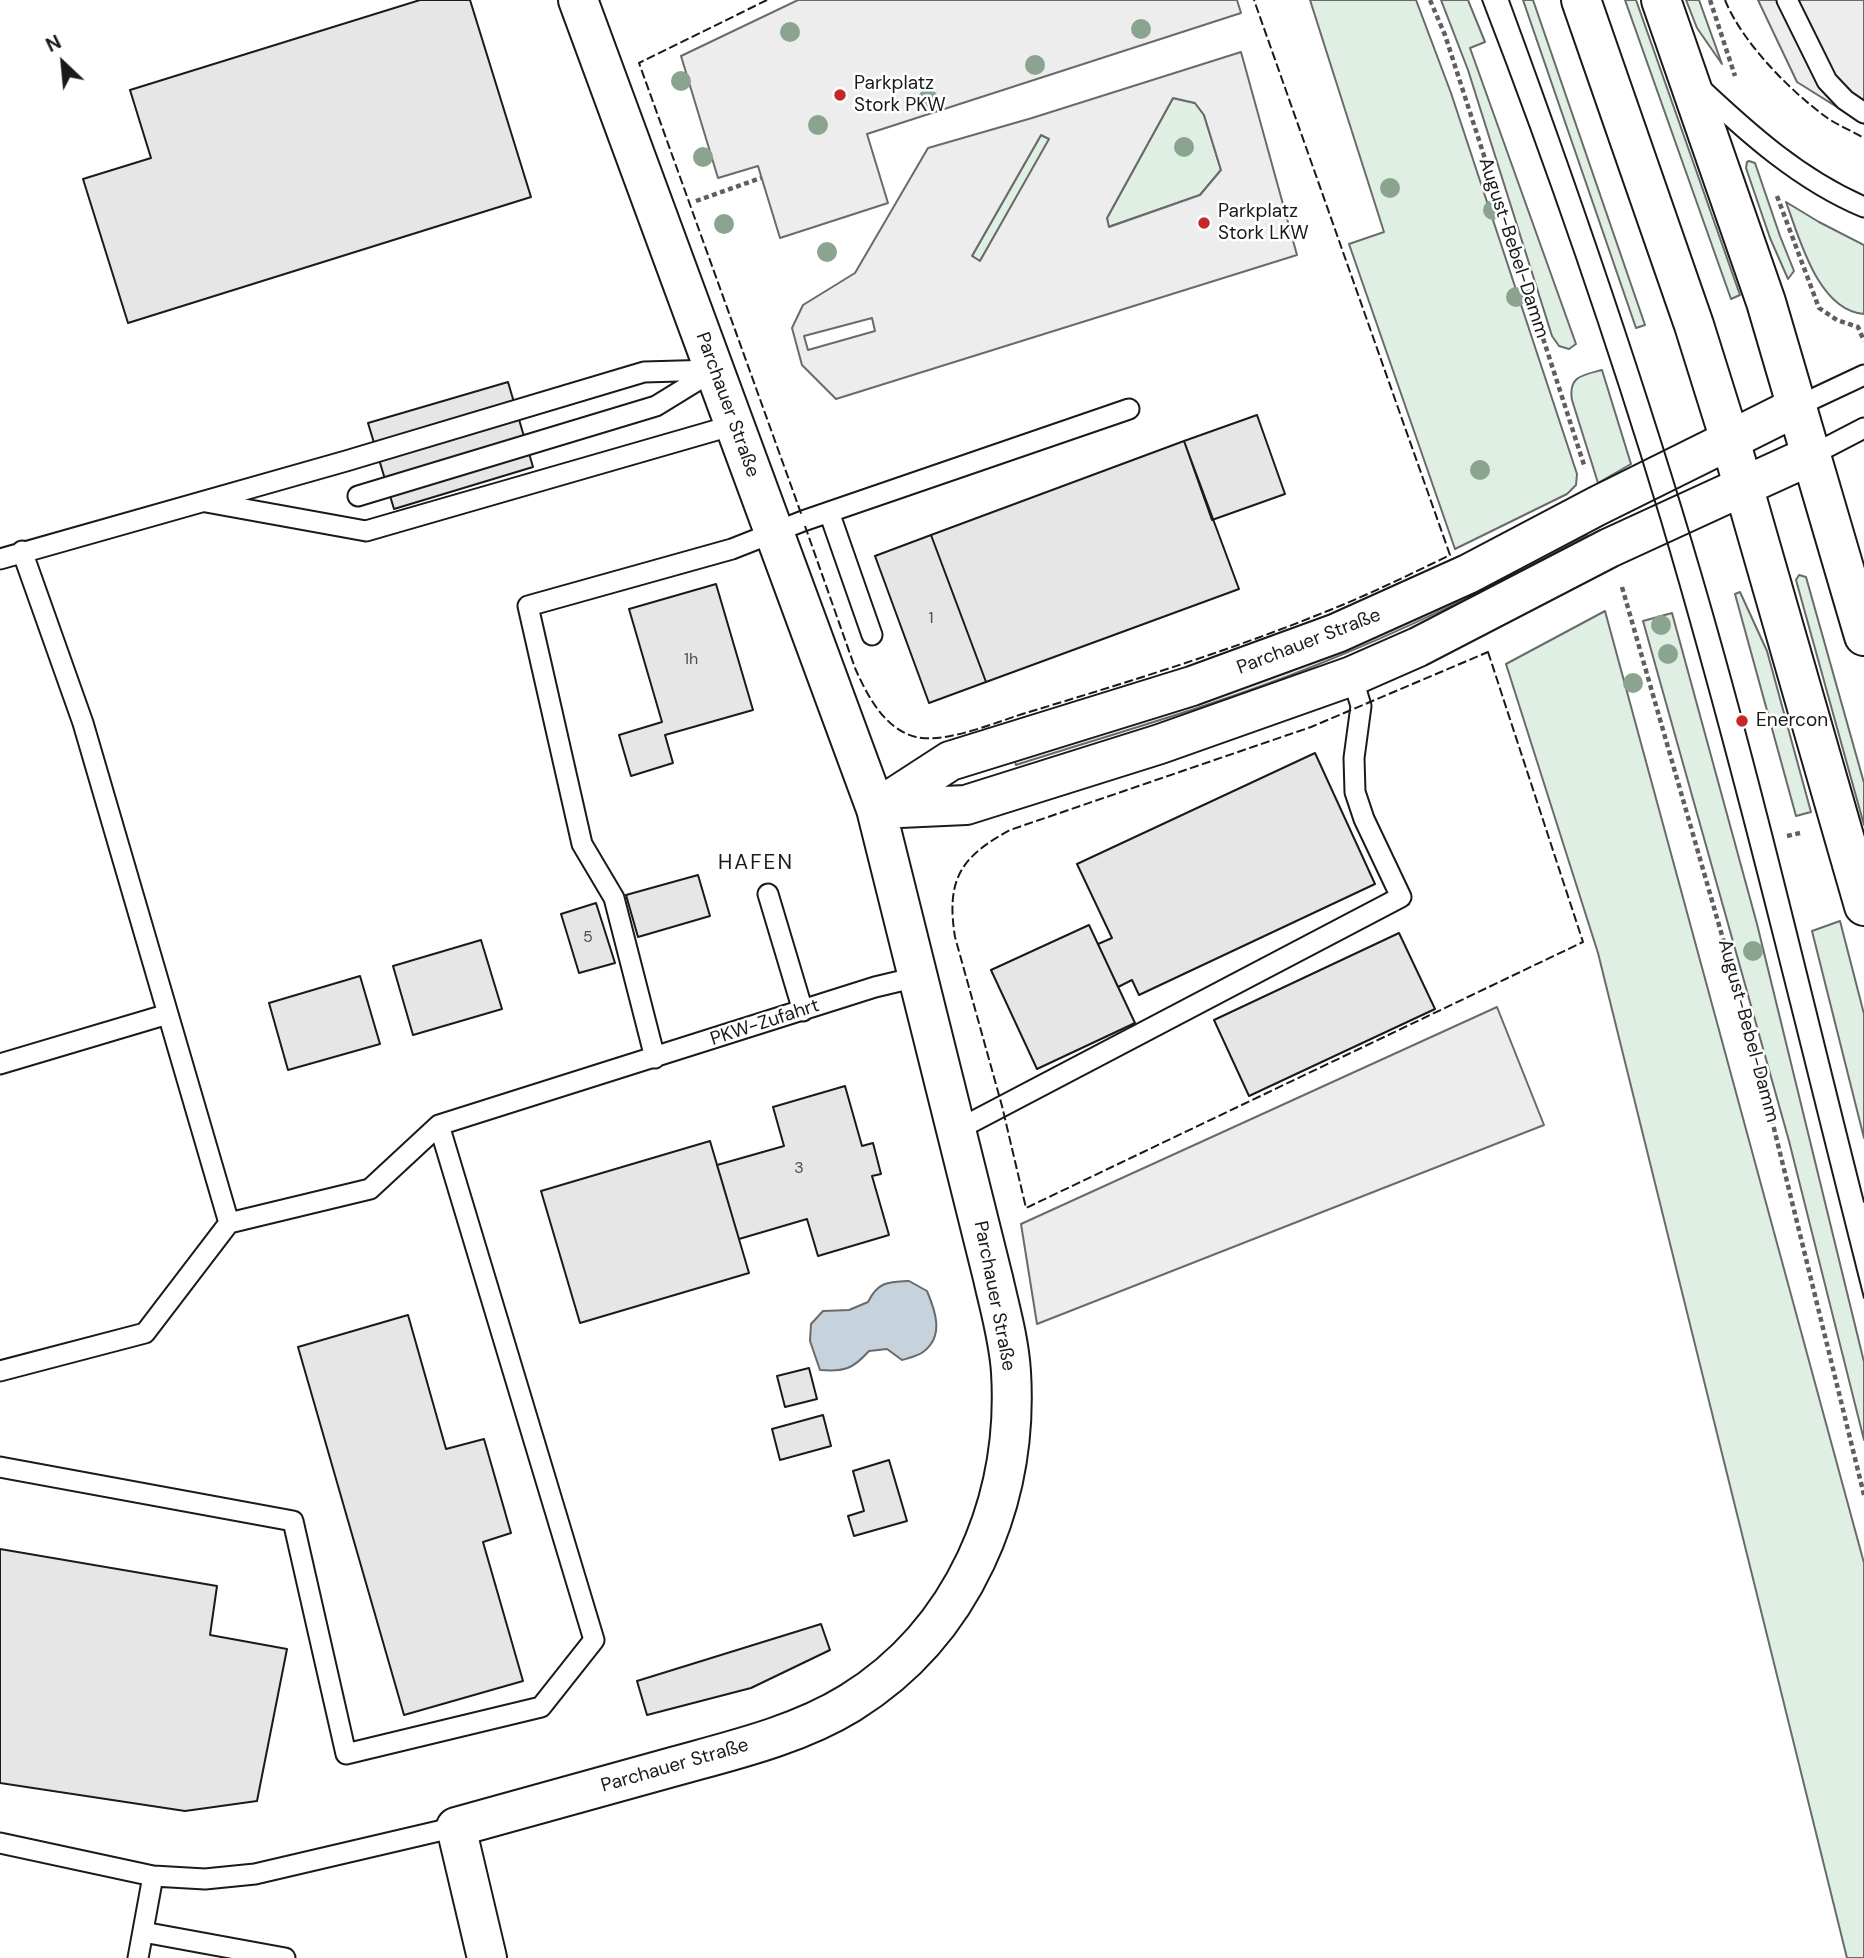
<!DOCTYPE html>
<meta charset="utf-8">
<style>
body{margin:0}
#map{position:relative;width:1864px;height:1958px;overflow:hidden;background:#fff;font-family:"DM Sans",sans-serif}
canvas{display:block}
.north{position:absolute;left:28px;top:28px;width:70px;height:70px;-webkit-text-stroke:5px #fff;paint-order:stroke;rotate:334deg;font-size:19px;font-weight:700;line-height:28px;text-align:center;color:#1a1a1a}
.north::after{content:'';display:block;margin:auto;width:24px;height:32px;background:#1a1a1a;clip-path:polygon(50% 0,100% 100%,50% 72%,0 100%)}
</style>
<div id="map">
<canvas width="1864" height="1958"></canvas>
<div class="north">N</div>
</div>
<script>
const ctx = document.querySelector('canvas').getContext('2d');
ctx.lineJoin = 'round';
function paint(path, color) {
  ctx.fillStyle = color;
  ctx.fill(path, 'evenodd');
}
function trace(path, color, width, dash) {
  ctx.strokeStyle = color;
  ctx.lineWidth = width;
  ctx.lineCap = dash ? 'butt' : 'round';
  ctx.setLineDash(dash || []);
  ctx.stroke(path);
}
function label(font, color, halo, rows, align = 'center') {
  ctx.font = font + ' "DM Sans",sans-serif';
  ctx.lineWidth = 5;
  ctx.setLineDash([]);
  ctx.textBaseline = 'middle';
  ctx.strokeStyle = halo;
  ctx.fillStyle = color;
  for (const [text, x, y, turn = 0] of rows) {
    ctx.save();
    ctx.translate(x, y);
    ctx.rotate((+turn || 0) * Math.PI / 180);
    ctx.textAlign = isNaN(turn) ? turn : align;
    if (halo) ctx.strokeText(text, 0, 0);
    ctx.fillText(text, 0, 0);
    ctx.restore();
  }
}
const green = new Path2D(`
 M1310 0H1416L1451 93 1577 474 1576 485 1567 494 1455 549 1349 244 1384 232Z
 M1441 0H1468L1485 42 1470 48 1576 344 1569 349 1559 346 1552 336 1468 70Z
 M1523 0H1533L1645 325 1636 328Z
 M1625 0H1636L1740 295 1731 299Z
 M1686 0H1699L1722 64 1697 28Z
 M1173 98 1195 103 1204 115 1221 170 1200 195 1108 227 1107 218Z
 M1041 135 1050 139 980 261 972 256Z
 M1749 161 1755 163 1780 236 1794 271 1788 279 1770 238 1746 168 1747 162Z
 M1786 202 1819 222 1864 245V314C1818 311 1799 237 1786 202Z
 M1602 370 1631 464 1598 483 1572 400C1568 376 1583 375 1602 370Z
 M1584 525 1587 535C1499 584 1408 629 1314 666 1217 705 1116 733 1016 765L1013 755Z
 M1799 575 1806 577 1864 783V825L1796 580Z
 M1740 592 1767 651 1811 812 1796 816 1735 594Z
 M1605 611 1864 1563V1958H1847L1598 953 1506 664Z
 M1672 613 1757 924 1864 1362V1440L1789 1141 1643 621Z
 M1840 921 1864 1014V1138L1812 931Z`);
const parking = new Path2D(`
 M798 0H1237L1241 13 867 134 888 203 780 238 758 166 718 178 681 56Z
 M1758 0H1864V124L1797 82Z
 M1241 52 1297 255 836 399 802 365 792 328 803 305 855 273 928 148 1032 118ZM1173 98 1195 103 1204 115 1221 170 1200 195 1109 227 1107 218ZM1041 135 1049 139 980 261 972 256ZM872 318 875 331 808 350 804 336Z
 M1497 1007 1544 1125 1037 1324 1021 1224Z`);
const water = new Path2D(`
 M909 1281 927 1291C935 1310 945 1336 923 1352 918 1356 909 1358 902 1360L887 1349 869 1351C853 1369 844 1372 820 1370L810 1341 811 1324 823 1311 849 1310 868 1302C878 1282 887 1282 909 1281Z`);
const building = new Path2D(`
 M420 0H470L531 197 128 323 83 179 151 158 130 90Z
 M508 382 533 467 394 509 368 423Z
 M1257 415 1285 494 1212 520 1184 441Z
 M1184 441 1239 589 986 682 931 535Z
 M931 535 986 682 929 703 875 556Z
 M716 584 753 710 665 735 673 763 631 776 619 735 662 722 629 609Z
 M1315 753 1375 884 1139 995 1132 980 1118 987 1098 944 1112 938 1077 864Z
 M698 875 710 916 638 937 626 895Z
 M596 903 615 963 579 973 561 914Z
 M1089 925 1135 1023 1037 1069 991 970Z
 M1399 933 1435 1009 1249 1096 1214 1020Z
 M481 940 502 1009 413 1035 393 966Z
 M360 976 380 1044 288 1070 269 1003Z
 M845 1086 862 1146 873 1143 881 1174 872 1176 889 1235 818 1256 807 1219 739 1239 717 1165 784 1146 773 1107Z
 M710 1141 749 1273 580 1323 541 1191Z
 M408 1315 446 1449 484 1439 511 1533 483 1542 523 1681 404 1715 298 1347Z
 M809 1368 817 1399 785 1407 777 1376Z
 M823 1415 831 1446 780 1460 772 1429Z
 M889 1460 907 1521 854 1536 848 1516 864 1511 853 1471Z
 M0 1549 217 1586 210 1635 287 1649 257 1801 185 1811 0 1783Z
 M821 1624 830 1650 751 1688 647 1715 637 1681Z`);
const path = new Path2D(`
 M1430 0 1445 35 1585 468
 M1710 0 1735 76
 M1777 196 1819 308 1837 320 1858 327 1864 341
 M696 201 761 178
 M1622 587 1754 1047 1864 1495
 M1787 836 1800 833`);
const service = new Path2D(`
 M1787 0 1827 81 1845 100 1864 113
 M1699 87C1748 133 1800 180 1864 207
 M1798 406 1864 375
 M1812 455 1864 428
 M358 496 656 406 713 371
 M206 502 366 531 734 425
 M829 512 872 635
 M22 551 83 723 229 1223 370 1189 439 1125 875 987 917 977
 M0 559 346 461 644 372 714 370
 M768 894 803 1011
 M655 1058 614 898 582 844 528 606 732 549 803 521 1129 409
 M0 1064 168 1014
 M957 1130 1401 897 1364 819 1355 792 1354 758 1361 706 1352 676
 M0 1371 145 1333 229 1223
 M0 1467 293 1521 346 1754 541 1707 594 1640 439 1125
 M0 1843 153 1876 205 1879 255 1874 456 1827
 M143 1932 285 1958
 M138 1958 153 1876`);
const minor = new Path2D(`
 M876 809 950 761 1192 686 1337 633 1468 574 1597 506 1730 440
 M878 809 966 805 1160 744 1352 676 1418 647 1609 548 1744 486
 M487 1958 456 1827C530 1807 603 1786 676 1766 734 1750 798 1735 850 1703 963 1633 1019 1503 1011 1372 1009 1340 1000 1309 993 1278L876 809 578 0`);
const secondary = new Path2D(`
 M1581 0 1694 325 1730 440 1864 906
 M1661 0 1766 302 1864 636
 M1730 440 1798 406
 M1744 486 1812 455`);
const tram = new Path2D(`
 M1482 0C1548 171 1608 346 1661 521 1737 778 1798 1039 1864 1298
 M1509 0C1583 201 1653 404 1712 610 1768 806 1814 1005 1864 1202`);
const fence = new Path2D(`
 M767 0 639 63 802 516
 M1725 0C1742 42 1789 90 1826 117 1837 125 1852 131 1864 138
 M805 526 855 668C867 695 884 729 916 737 947 744 998 721 1029 712 1128 682 1229 651 1325 612 1368 595 1409 575 1450 555L1254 0
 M1488 652 1583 942 1026 1208 1002 1106 955 937C946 880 960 857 1010 830L1311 727Z`);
const trees = [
 [1141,29],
 [790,32],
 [1035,65],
 [681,81],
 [928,99],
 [818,125],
 [1184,147],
 [703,157],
 [1390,188],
 [1493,210],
 [724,224],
 [827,252],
 [1516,297],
 [1480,470],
 [1661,625],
 [1668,654],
 [1633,683],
 [1753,951]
];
const markers = [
 [840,95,7,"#c62828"],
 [1204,223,7,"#c62828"],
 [1742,721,7,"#c62828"]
];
const numberNames = [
 ["1",931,619],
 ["1h",691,660],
 ["5",588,938],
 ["3",799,1169]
];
const poiNames = [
 ["Parkplatz",854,84],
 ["Stork PKW",854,106],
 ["Parkplatz",1218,212],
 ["Stork LKW",1218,234],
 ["Enercon",1756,721]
];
const streetNames = [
 ["August-Bebel-Damm",1513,248,72],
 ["Parchauer Straße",727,405,70],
 ["Parchauer Straße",1309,642,-21],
 ["PKW-Zufahrt",765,1023,-18],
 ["August-Bebel-Damm",1748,1031,75],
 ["Parchauer Straße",994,1296,79],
 ["Parchauer Straße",675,1766,-16]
];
const neighbourhoodNames = [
 ["HAFEN",756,863]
];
paint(green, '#e0efe3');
trace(green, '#6a6a6a', 2);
paint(parking, '#ededed');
trace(parking, '#6a6a6a', 2);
paint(water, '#c6d2dc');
trace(water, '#6a6a6a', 2);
paint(building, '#e6e6e6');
trace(building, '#1a1a1a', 2);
trace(service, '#1a1a1a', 23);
trace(minor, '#1a1a1a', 42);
trace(secondary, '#1a1a1a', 42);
trace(path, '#5f5f5f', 4.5, [5, 3.5]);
trace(service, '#fff', 19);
trace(minor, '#fff', 38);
trace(secondary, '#fff', 38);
trace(tram, '#1a1a1a', 2);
trace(fence, '#1a1a1a', 2, [9, 3.5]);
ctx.fillStyle = '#8aa48f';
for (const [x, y] of trees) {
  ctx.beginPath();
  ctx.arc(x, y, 10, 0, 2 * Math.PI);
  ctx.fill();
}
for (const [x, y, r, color] of markers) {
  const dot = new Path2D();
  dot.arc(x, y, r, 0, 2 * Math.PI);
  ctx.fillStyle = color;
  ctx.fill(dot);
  trace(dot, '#fff', 2.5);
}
label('16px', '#4d4d4d', null, numberNames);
label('19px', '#1a1a1a', '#fff', poiNames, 'left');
label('19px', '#1a1a1a', '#fff', streetNames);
ctx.letterSpacing = '2px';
label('21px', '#1a1a1a', '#fff', neighbourhoodNames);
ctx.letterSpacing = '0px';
</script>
